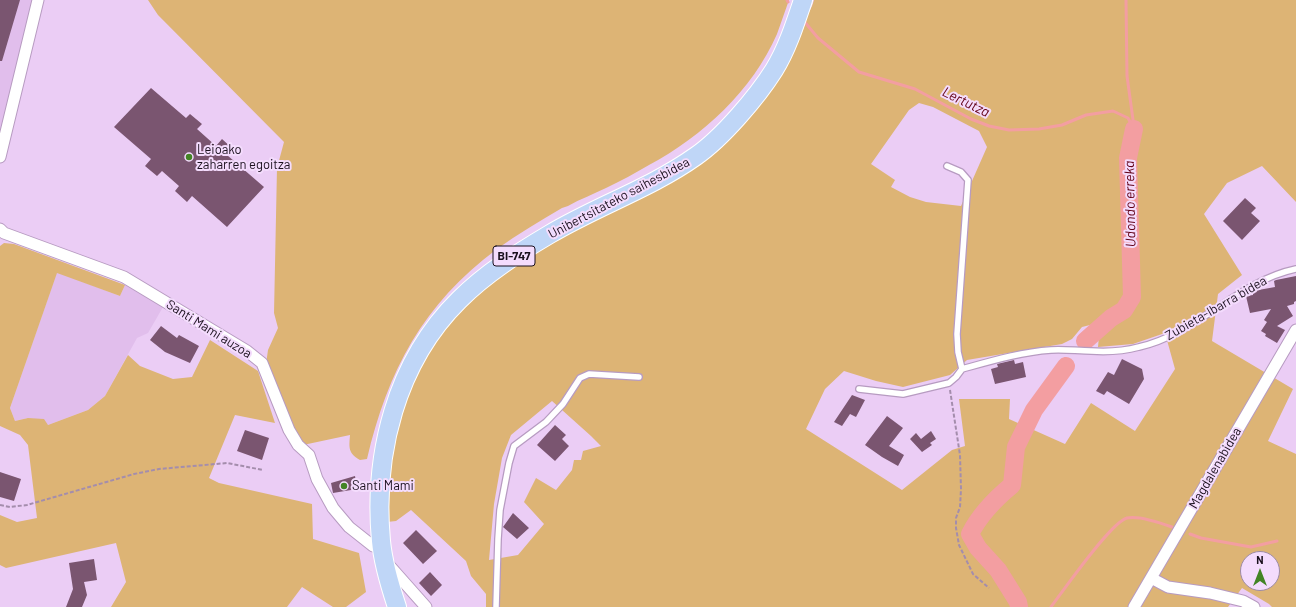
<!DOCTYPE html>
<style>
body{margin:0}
#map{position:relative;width:1296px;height:607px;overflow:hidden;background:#ebcdf5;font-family:Barlow,sans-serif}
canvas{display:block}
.north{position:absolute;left:1240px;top:551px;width:40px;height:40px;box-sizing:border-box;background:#f4dcfd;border:1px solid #9d8ba4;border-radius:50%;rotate:0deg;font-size:11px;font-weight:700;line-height:16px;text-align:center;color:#1b111e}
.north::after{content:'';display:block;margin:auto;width:14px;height:18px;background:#438425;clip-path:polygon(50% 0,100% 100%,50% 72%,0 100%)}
</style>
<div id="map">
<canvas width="1296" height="607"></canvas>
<div class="north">N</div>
</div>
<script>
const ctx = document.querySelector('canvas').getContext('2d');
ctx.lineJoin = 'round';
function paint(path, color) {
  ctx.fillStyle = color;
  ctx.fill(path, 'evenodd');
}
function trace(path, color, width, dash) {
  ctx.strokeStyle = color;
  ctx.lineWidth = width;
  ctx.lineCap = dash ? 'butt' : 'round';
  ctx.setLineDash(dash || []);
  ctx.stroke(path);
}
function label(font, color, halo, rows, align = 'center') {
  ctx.font = font + ' Barlow,sans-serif';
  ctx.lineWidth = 4;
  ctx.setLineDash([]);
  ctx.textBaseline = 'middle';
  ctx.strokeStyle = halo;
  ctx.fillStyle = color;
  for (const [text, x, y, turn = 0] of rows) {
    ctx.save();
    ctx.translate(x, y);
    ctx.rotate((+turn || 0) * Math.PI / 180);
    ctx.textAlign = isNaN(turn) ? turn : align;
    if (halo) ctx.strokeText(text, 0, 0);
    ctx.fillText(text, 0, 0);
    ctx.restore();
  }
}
const built = new Path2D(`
 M0 0H35L0 144Z
 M57 272 120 296 125 285 163 307 148 333 137 338 105 396 88 410 48 425 28 418 15 421 10 408Z`);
const green = new Path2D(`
 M148 0H789C785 11 781 23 777 34 752 91 703 136 649 165 635 173 621 181 606 188 594 194 580 199 568 206L562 208C540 221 518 234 497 249 423 304 388 370 367 459L360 460C348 453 349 448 350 435L303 445 297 437 266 364 268 350 278 328 274 313 277 168 284 142 158 15Z
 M814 0H1296V202L1262 166 1227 183 1204 214 1242 275 1218 294 1212 341 1293 389 1268 441 1296 454V607H1272L1269 604 1242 588 1228 607H486V594L471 576 466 561 411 510 396 521 387 522 390 464 404 404 419 371 438 337 483 284 557 239 585 226 658 188 693 168 720 149 757 109 770 91 812 6ZM919 103 933 107 979 131 987 147 961 206 926 202 910 197 891 187 895 180 871 164 909 110ZM1094 324 1099 336 1098 347 1133 344 1165 333 1175 369 1135 431 1091 403 1065 444 1009 419 1010 399H959L965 446 952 450 902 490 806 429 825 389 844 371 876 381 903 387 950 375 967 360 1062 344 1072 339 1082 327ZM552 401 591 436 601 446 583 451 581 460H574L572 470 556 490 536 478 524 502 544 524 518 555 489 560 494 504 502 458 511 435ZM1248 559H1272V583H1248Z
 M4 243 14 244 125 285 120 296 57 273 10 408 15 421 28 418 44 419 48 425 88 410 105 396 128 355 140 366 173 379 192 377 210 340 258 371 275 423 235 415 209 478 219 483 312 504 313 539 359 553 366 592 346 607H333L302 587 287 607H111L126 582 116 543 6 568 0 565V515L17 522 37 518 28 445 20 435 0 426V246Z`);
const stream = new Path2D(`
 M787 0 788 2
 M1126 0 1127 76 1134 127
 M803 20 818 38 859 72 915 89 971 119 989 126 1009 130 1039 129 1062 125 1086 115 1113 111 1128 118 1134 129
 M1190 534 1201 538 1251 547 1277 541
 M1051 607C1063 591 1111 522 1127 518 1139 515 1161 523 1172 527`);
const river = new Path2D(`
 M1085 341 1111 318 1124 310 1132 297 1128 158 1134 129
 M1019 607 1018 602 998 570 978 548 970 534C980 514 995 499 1012 485L1016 447 1034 410 1066 366`);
const building = new Path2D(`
 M0 0H20L2 61H0Z
 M151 88 186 118 190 114 202 124 197 129 216 146 222 139 233 149 227 155 264 187 227 227 192 196 187 202 175 191 179 186 162 171 157 176 145 166 151 159 114 127Z
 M1245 198 1256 208 1251 213 1260 221 1242 240 1223 221Z
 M1296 276V301L1294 302V304L1287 306 1293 316 1277 326 1285 330 1277 343 1265 336 1266 334 1261 331 1267 322 1264 320 1271 309 1250 313 1246 296 1253 295V291L1275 287 1274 281 1276 280Z
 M161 326 177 338 179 335 199 346 190 363 165 352 150 340Z
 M1122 359 1142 369 1144 379 1129 404 1107 391 1104 395 1096 391 1108 372 1114 375Z
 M1014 360 1015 364 1023 362 1026 377 995 384 991 369 998 367 997 364Z
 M852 395 865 400 856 417 850 414 842 426 834 422Z
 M887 416 903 428 889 446 904 455 898 466 882 457 865 445Z
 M555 425 566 435 562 439 569 446 555 461 537 445Z
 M245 430 269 438 262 460 237 451Z
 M931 431 936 439 930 443 932 445 922 452 910 439 916 433 921 439Z
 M0 472 21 479 14 501 0 497Z
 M355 476 357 489 333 493 331 483Z
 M513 513 529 528 517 539 503 527Z
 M416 530 437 551 423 564 403 543Z
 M94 559 97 580 84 582 87 595 82 607H66L73 589 69 563Z
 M430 572 442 585 431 596 419 583Z`);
const path = new Path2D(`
 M950 390 960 455 961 489 960 507 956 518V528L959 545 973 574 989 588
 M0 505 10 507 27 505 134 474 159 469 227 463 263 470`);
const lane = new Path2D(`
 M947 166 961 172 968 180 957 334 958 352 962 369
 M859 389 903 394 949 383 956 377 962 369C991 361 1021 352 1051 350 1064 349 1078 351 1091 351 1106 352 1124 351 1139 347 1197 334 1238 281 1296 269
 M496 607 498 539 500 510 509 463 514 446 546 422 563 404 580 378 589 374 639 377`);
const street = new Path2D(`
 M0 157 38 0
 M0 229 4 233 124 277 247 351 262 363 289 430 298 445 309 455 317 479 333 508 349 527 373 546
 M387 563 426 607
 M1151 578 1168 587 1210 593 1243 601 1254 607
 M1134 607 1296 330`);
const primary = new Path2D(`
 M397 607C390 586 383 563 381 541 373 454 396 362 459 300 486 273 518 253 550 234 597 206 651 188 696 156 722 138 757 97 774 70 787 49 795 24 803 0`);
const markers = [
 [189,157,4,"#438425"],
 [344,486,4,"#438425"]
];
const shields = [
 [514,256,42]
];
const shieldNames = [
 ["BI-747",514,256]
];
const poiNames = [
 ["Leioako",197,150],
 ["zaharren egoitza",197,165],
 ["Santi Mami",352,486]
];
const streetNames = [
 ["Unibertsitateko saihesbidea",619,198,-28],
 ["Zubieta-Ibarra bidea",1216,308,-30],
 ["Santi Mami auzoa",209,329,32],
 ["Magdalenabidea",1215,468,-60]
];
const waterNames = [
 ["Lertutza",966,102,26],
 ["Udondo erreka",1130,204,-91]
];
paint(built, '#e1beec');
paint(green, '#ddb475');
trace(stream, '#f39ea1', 3);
trace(river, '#f39ea1', 18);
paint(building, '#7a5570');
trace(lane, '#b79bc1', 8);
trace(street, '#b79bc1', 13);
trace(primary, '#fff', 20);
trace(path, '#a48dac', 2, [4, 2]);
trace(lane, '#fff', 5.5);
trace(street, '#fff', 11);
trace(primary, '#bfd6f7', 18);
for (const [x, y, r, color] of markers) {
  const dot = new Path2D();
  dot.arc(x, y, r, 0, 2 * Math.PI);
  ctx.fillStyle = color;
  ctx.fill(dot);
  trace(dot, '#f4dcfd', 1.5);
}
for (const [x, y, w] of shields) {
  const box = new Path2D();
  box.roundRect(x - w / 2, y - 10, w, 20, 3);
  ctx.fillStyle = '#f4dcfd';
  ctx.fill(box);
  trace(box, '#1b111e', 1);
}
label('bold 12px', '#1b111e', null, shieldNames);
label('13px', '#1b111e', '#f4dcfd', poiNames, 'left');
label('13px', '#1b111e', '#f4dcfd', streetNames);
label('italic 14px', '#610017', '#f4dcfd', waterNames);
</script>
